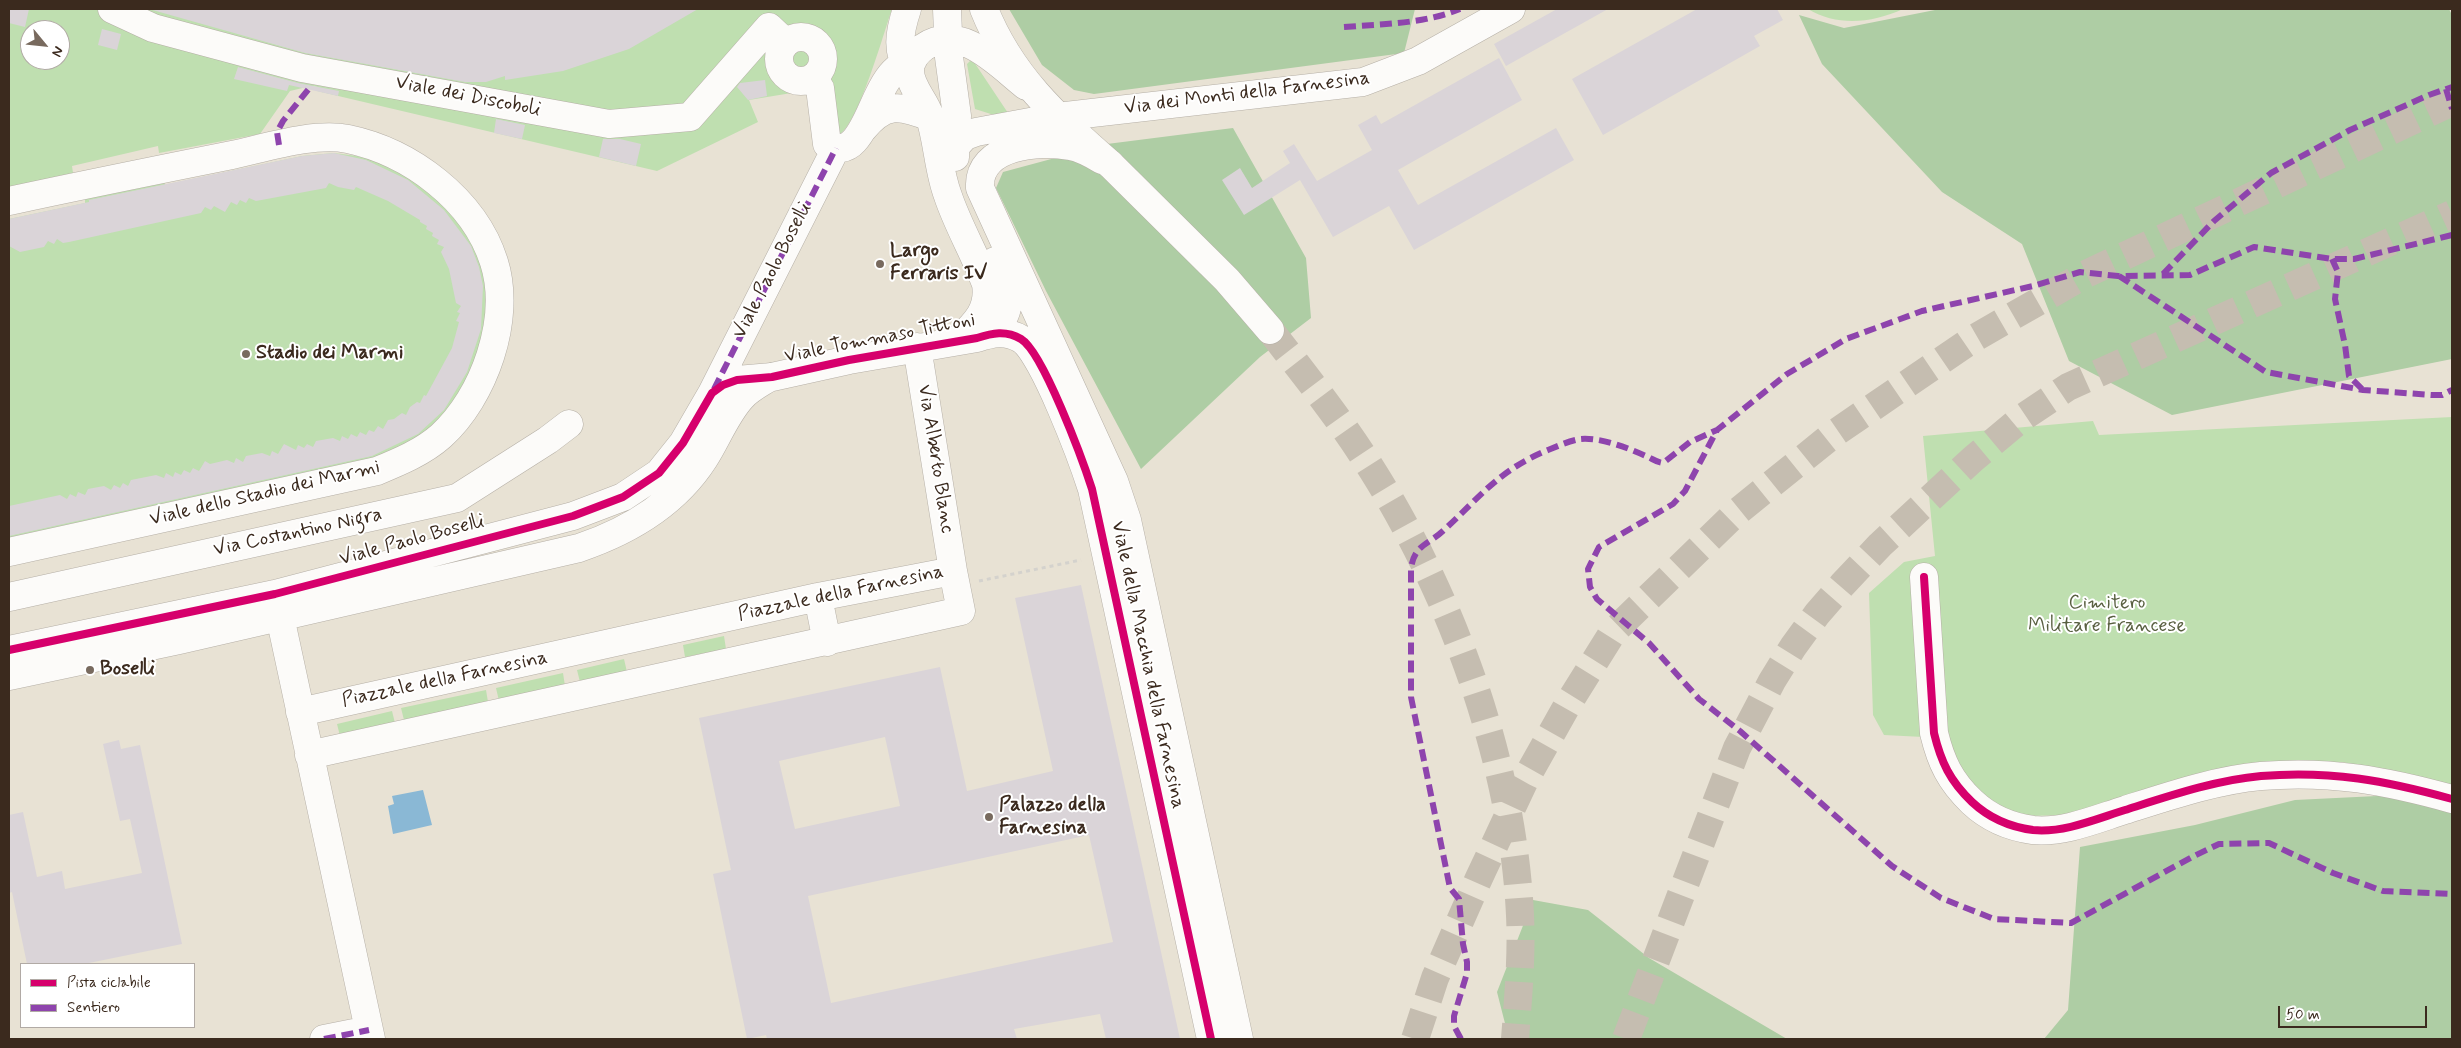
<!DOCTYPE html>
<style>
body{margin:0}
#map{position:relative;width:2461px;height:1048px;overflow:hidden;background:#e8e2d4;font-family:Mynerve,sans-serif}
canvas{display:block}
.frame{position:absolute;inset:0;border:10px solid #3b2a1e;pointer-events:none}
.legend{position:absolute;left:20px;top:963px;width:175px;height:65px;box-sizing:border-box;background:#fff;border:1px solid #b1aaa5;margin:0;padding:6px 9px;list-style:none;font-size:15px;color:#3b2a1e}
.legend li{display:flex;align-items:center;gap:10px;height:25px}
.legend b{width:25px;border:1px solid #b1aaa5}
.north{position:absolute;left:20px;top:20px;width:50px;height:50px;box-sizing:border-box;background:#fff;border:1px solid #b1aaa5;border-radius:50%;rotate:118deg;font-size:14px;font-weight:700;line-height:20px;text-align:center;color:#3b2a1e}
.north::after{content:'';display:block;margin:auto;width:18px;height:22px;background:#786a5e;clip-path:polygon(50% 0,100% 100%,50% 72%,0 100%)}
.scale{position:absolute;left:2278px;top:1006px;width:149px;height:22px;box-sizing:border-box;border:2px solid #3b2a1e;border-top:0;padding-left:6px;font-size:15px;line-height:18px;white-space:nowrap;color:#3b2a1e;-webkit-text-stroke:4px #fff;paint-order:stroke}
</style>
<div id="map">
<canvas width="2461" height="1048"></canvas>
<div class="frame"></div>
<ul class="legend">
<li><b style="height:6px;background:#d6006c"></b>Pista ciclabile</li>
<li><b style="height:6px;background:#8e44ad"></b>Sentiero</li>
</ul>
<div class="north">N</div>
<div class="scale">50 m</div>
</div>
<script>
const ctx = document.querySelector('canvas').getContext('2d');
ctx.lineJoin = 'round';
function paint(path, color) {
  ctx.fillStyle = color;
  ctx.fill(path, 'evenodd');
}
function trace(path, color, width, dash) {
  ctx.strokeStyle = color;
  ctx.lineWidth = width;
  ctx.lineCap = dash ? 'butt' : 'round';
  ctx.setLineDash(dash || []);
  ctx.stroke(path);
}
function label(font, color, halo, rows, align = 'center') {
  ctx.font = font + ' Mynerve,sans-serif';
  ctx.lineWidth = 4;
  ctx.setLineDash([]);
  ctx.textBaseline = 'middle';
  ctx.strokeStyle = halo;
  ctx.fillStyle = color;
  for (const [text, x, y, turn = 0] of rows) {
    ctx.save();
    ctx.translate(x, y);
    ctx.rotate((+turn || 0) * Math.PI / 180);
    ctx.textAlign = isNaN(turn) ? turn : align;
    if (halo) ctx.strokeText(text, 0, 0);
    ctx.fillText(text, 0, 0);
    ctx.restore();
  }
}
const green = new Path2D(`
 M9 9H892C883 35 859 122 839 135L828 87 749 100 758 122 657 171 317 91 318 87 311 86 290 91 260 134 159 153 158 146 72 166 73 173 9 187ZM30 30H60V60H30Z
 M1808 9H1903C1872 23 1838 27 1808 9Z
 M970 61 974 62 1008 113 994 115 975 109 967 64Z
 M334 153 365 157 395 166 460 217 487 278 489 330 458 406 397 455 9 541V219L85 203V197L164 180 165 185 302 156Z
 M2452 417V787L2408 775 2342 762 2246 764 2069 815 2027 816 2005 810 1983 797 1954 767 1943 738 1884 735 1873 715 1869 593 1904 562 1935 556 1923 436 2093 421 2099 435Z
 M724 636 726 649 685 657 683 645Z
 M624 659 627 672 580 682 577 670Z
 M563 673 565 686 499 701 496 688Z
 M486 690 488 702 404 720 401 708Z
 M392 711 395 723 340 736 337 724Z`);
const forest = new Path2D(`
 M1009 9H1415L1404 53 1094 94 1074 90 1042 65Z
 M1940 9H2449L2452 15V359L2172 415 2069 361 2022 244 1942 192 1822 64 1799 15 1844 28Z
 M1233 128 1306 258 1311 318 1260 357 1141 469 1046 291 996 188 1003 172 1107 144Z
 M2418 794 2452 805V1039H2044L2068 1010 2080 847 2195 825 2295 800Z
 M1533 900 1588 910 1649 958 1787 1039H1509L1497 992Z`);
const water = new Path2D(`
 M423 790 432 825 393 834 388 806 394 804 392 796Z`);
const building = new Path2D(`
 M9 9H29L25 27 9 23Z
 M149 9H698L629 49 563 71 505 80V76L486 82H465L305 53Z
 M1557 9H1608L1506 66 1494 44Z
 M1697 9H1777L1783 20 1754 36 1760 46 1603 135 1572 79Z
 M102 29 121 34 117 50 98 45Z
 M1499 58 1522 100 1398 170 1418 205 1556 128 1574 160 1414 250 1389 206 1333 237 1300 180 1244 215 1222 180 1240 168 1252 188 1290 163 1283 151 1294 144 1317 181 1372 150 1358 125 1376 115 1381 124Z
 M238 67 298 83 339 91 338 96 289 85 287 91 234 79Z
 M765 80 767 96 748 100 737 87 740 83Z
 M496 119 525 125 522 139 494 133Z
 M603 139H620L641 144 636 166 599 157Z
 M334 153 366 160 408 180 444 210 471 246 479 267 483 286 481 329 467 372 444 410 418 434 372 456 9 536V506L60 495 67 499 70 494 76 497 78 492 85 495 88 489 104 486 111 490 114 485 120 488 123 483 128 486 131 480 156 475 164 478 166 473 173 477 175 472 181 475 184 470 190 473 193 468 199 471 205 461 210 464 227 460 234 463 236 458 243 462 246 456 262 453 270 456 272 451 278 454 284 444 296 450 298 445 304 448 307 444 313 447 316 441 333 438 340 441 342 436 348 439 351 434 357 437 360 432 366 435 369 430 374 432 378 426 383 429 388 420 394 419 402 413 406 415 410 407 417 402 420 403 424 395 426 396 452 348 459 322 456 321 460 313 457 312 461 306 456 303 449 269 441 252 444 247 437 244 439 240 432 236 433 233 426 229 427 226 420 222V220L388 201 356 187 354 190 338 187 329 183 326 188 256 201 249 198 246 203 240 200 237 205 231 202 225 212 214 206 211 210 205 207 201 213 69 242 63 243 57 239 54 244 48 241 44 247 20 252 9 246V219L89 202V200L302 156Z
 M1081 585 1180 1039H1106L1100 1014 1014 1029 1017 1039H767L766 1035 747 1039 713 874 731 870 699 718 940 667 967 791 1053 771 1015 598ZM885 737 900 806 795 829 779 761ZM1089 835 1113 942 831 1003 808 896Z
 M119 740 121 749 140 745 182 944 84 964H27L12 892 9 893V815L23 812 37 877 62 871 65 889 142 873 130 819 120 821 103 744Z`);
const highwayTunnel = new Path2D(`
 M1270 330C1308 379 1347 428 1379 481 1456 607 1513 767 1520 915 1522 957 1518 998 1515 1039
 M1415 1039 1435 978 1479 878 1524 782 1568 704 1613 632 1737 512 1835 433 1973 339 2086 274 2452 102
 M1626 1039 1737 748 1772 681 1793 647 1817 614 1843 584 1880 545 1973 459 2022 418 2068 387 2452 214`);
const path = new Path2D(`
 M979 581 1081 560`);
const minor = new Path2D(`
 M112 9 153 28 302 68 609 124 690 117 769 27 786 43
 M907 9C899 33 896 52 910 74
 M947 9 949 57 957 116 955 157
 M779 59a22 22 0 1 1 44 0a22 22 0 1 1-44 0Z
 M812 78 820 88 827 144C835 151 847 149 854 141 875 118 878 70 913 60
 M863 129C885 102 900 105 930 117
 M956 146 965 136 976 132 1057 117 1363 82 1418 61 1511 9
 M1102 160C1092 154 1082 148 1070 146 1040 140 977 145 980 188L1114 481 1127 520 1239 1039
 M9 201C83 185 157 170 232 155 265 148 314 132 348 139 410 152 474 199 494 262 512 319 484 397 441 436 423 452 399 462 377 471L9 552
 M993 332C1016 307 1009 289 995 261
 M959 339C976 323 990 309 986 284 975 254 958 226 948 196 938 170 938 141 929 114 924 99 909 86 910 69 910 61 917 52 924 47 961 22 998 64 1026 86
 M917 347 953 571
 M712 393 836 148
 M1924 577 1934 733C1941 762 1950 781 1972 802 1988 817 2010 827 2033 830 2064 833 2096 819 2125 810 2169 796 2216 780 2261 776 2330 770 2387 781 2452 799
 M9 597 457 498 548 440 569 424
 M818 597 827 642
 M276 598 371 1039
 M9 650 275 594 573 516 623 497 659 473 683 443 712 393 723 385 737 380 772 377 849 360 977 338C992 333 1006 330 1021 339 1043 352 1083 461 1092 489L1211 1039
 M9 676 179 640 579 548C629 531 675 504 704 459 717 439 726 414 742 397 750 388 761 383 770 377
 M300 712 818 597 953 571 961 611 309 755
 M324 1039 369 1030`);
const major = new Path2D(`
 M984 9C1011 77 1057 117 1110 164`);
const highway = new Path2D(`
 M1110 164 1227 280 1270 330`);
const quiet = new Path2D(`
 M1344 27C1383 24 1423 24 1460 9
 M2446 89 2452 109
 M279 145 277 132 283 121 311 86
 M2452 235 2354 259H2332L2254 247 2190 275 2118 276 2080 272 2033 286 1922 311 1846 339 1787 374 1717 430 1685 491 1673 504 1599 547 1588 569 1590 587 1597 599 1649 643 1699 699 1740 731 1892 866 1941 898 1994 919 2071 923 2194 856 2219 844 2269 843 2333 873 2383 891 2452 894
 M2332 259 2338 272 2335 299 2345 345 2349 376 2363 390
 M2163 274 2214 221 2271 173 2350 130 2429 95 2452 87
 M2119 276 2266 372 2363 390 2432 395H2442L2452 390
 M714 389 836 148
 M324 1039 369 1030
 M1461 1039 1454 1026V1016L1467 973V962L1463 944 1459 899 1450 888 1411 697V568C1415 544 1427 546 1444 530 1481 496 1499 470 1548 450 1558 446 1569 441 1580 439 1600 437 1628 448 1646 456 1653 459 1656 462 1663 463L1690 442 1717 430`);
const cycleway = new Path2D(`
 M1924 577 1934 733C1941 762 1950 781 1972 802 1988 817 2010 827 2033 830 2064 833 2096 819 2125 810 2169 796 2216 780 2261 776 2330 770 2387 781 2452 799
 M9 650 275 594 573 516 623 497 659 473 683 443 712 393 723 385 737 380 772 377 849 360 977 338C992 333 1006 330 1021 339 1043 352 1083 461 1092 489L1211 1039`);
const markers = [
 [880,264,5,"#786a5e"],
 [246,354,5,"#786a5e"],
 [90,670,5,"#786a5e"],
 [989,817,5,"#786a5e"]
];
const streetNames = [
 ["Via dei Monti della Farnesina",1247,94,-7],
 ["Viale dei Discoboli",468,97,11],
 ["Viale Paolo Boselli",773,271,-63],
 ["Viale Tommaso Tittoni",880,339,-11],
 ["Via Alberto Blanc",935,459,81],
 ["Viale dello Stadio dei Marmi",265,494,-13],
 ["Via Costantino Nigra",298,533,-12],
 ["Viale Paolo Boselli",412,541,-15],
 ["Piazzale della Farnesina",841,594,-12],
 ["Viale della Macchia della Farnesina",1147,665,78],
 ["Piazzale della Farnesina",445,680,-12]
];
const poiNames = [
 ["Largo",890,252],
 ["Ferraris IV",890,275],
 ["Stadio dei Marmi",256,354],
 ["Boselli",100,670],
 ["Palazzo della",999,806],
 ["Farnesina",999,829]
];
const parkNames = [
 ["Cimitero",2107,604],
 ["Militare Francese",2107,627]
];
paint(green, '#bfdfb0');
paint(forest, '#aecda4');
paint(water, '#8ab8d5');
paint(building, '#dad4d8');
trace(highwayTunnel, '#c5bdb0', 28, [28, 14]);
trace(minor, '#b5afa6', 29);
trace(major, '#b5afa6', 29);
trace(highway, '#b5afa6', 29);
trace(path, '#d4d2cd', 3, [4, 4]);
trace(minor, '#fcfbf9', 28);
trace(major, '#fcfbf9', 28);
trace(highway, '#fcfbf9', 28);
trace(quiet, '#8e44ad', 6, [12, 6]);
trace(cycleway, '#d6006c', 8);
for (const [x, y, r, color] of markers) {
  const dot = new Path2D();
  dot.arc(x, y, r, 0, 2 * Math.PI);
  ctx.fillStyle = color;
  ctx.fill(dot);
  trace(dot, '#fff', 2);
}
label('20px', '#3b2a1e', '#fff', streetNames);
label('bold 20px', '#3b2a1e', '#fff', poiNames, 'left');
label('20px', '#596041', '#fff', parkNames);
</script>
